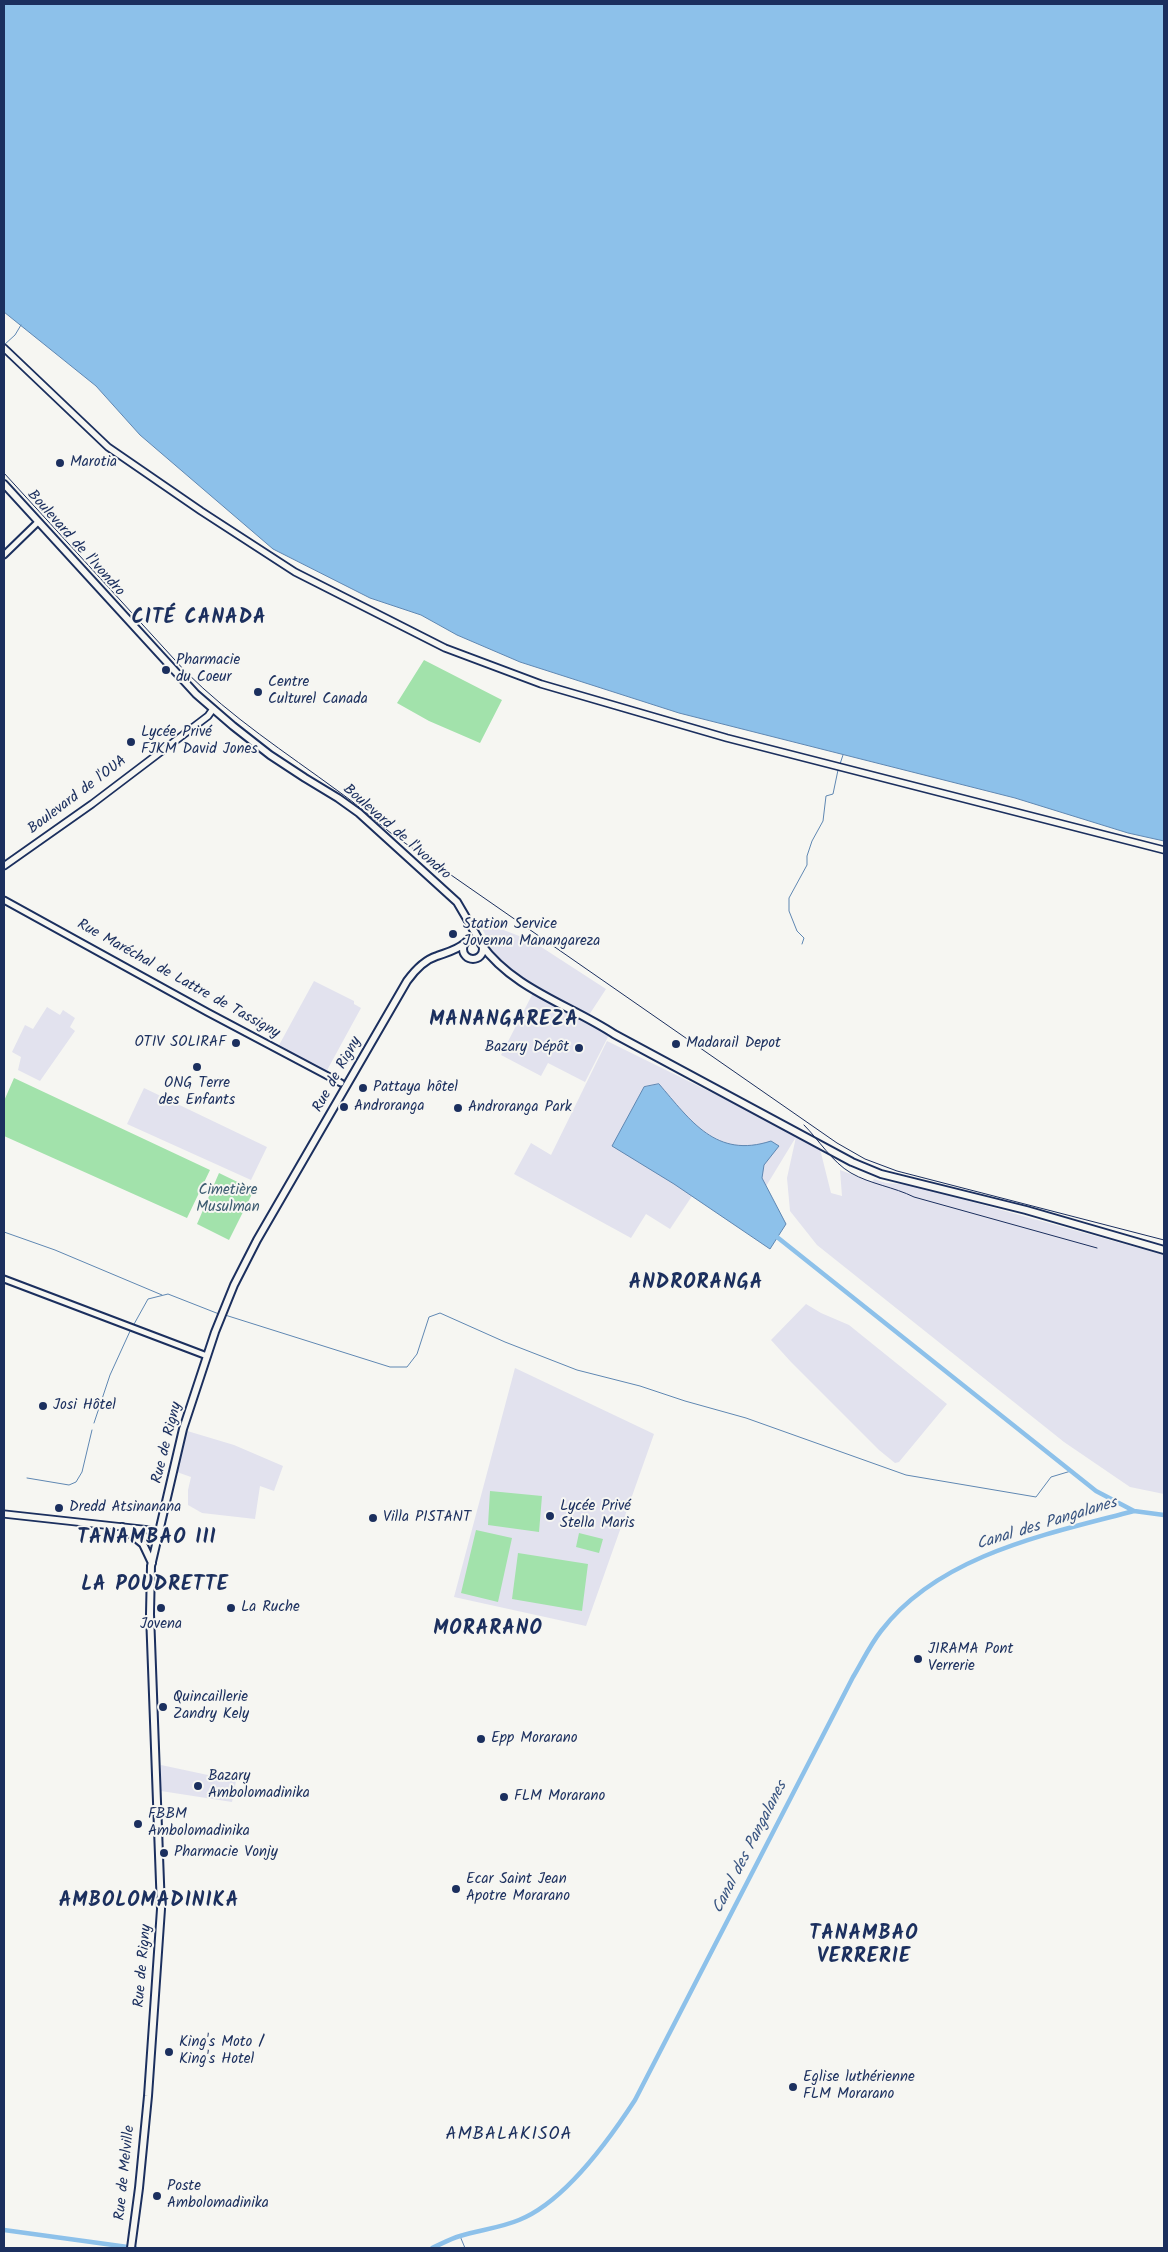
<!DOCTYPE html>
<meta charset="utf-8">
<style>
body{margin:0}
#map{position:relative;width:1168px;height:2252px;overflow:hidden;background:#f6f6f2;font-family:Kalam,sans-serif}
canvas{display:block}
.frame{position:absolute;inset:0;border:5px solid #1b2f5e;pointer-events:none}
</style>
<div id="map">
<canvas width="1168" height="2252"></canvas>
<div class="frame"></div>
</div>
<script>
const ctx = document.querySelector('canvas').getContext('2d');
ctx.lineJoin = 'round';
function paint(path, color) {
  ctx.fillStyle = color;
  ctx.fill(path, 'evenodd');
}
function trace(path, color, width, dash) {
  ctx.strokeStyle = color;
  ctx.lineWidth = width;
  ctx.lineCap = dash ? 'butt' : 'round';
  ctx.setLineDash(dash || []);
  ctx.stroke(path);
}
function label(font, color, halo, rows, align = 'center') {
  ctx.font = font + ' Kalam,sans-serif';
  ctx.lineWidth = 4;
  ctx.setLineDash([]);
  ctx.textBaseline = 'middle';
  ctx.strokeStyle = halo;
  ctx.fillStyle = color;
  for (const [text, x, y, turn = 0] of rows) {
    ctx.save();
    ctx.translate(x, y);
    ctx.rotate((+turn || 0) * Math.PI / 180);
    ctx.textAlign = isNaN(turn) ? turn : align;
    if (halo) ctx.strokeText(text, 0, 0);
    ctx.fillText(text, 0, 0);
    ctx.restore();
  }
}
const built = new Path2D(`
 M478 920 532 941 606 989 589 1015 521 977 511 968 494 953Z
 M314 981 354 1001V1004L361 1008 325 1074 278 1047Z
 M533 993 573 1014 569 1023 574 1014 610 1033 585 1082 548 1063 541 1076 501 1055Z
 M47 1007 60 1015 63 1010 75 1018 70 1027 75 1031 40 1081 18 1070 21 1057 12 1052 25 1025 33 1029Z
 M607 1041 814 1143 820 1149 831 1193 842 1196 840 1170 872 1182 874 1179 886 1183 911 1185 1164 1255V1494L1130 1487 1064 1442 817 1245 790 1211 787 1178 796 1137 740 1229 692 1196 670 1229 646 1214 631 1238 514 1174 531 1143 551 1155Z
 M144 1088 267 1147 251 1180 127 1124Z
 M806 1304 821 1313 849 1325 947 1404 899 1462 895 1463 879 1450 791 1362 771 1340Z
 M515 1368 654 1434 586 1626 454 1597Z
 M184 1430 234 1445 283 1466 274 1491 260 1486 255 1519 202 1513 188 1505V1490L191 1477 174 1471Z
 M161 1765 236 1781 232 1802 161 1791Z`);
const green = new Path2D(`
 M424 660 502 700 480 743 429 721 397 703Z
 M14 1078 210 1170 187 1218 4 1136V1101Z
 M219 1173 254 1190 229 1240 197 1224Z
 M490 1491 542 1496 539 1532 488 1525Z
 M476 1530 512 1538 498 1602 461 1593Z
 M579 1533 603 1539 599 1553 576 1547Z
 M518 1553 588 1564 582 1611 512 1599Z`);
const water = new Path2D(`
 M4 4H1164V841L1128 833 1015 798 679 713 520 662 457 635 421 615 370 598 273 549 140 435 96 386 4 312Z
 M659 1084C691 1121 716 1159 771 1141L779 1146 764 1165 762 1178 786 1224 770 1249 674 1184 612 1146 644 1087Z`);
const stream = new Path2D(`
 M4 345 15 335 21 325
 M840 764 843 755
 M802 944 804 938 797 931 789 911V898L807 865V856L812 841 823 821 826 796 833 794 838 770
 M4 1232 55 1250 162 1295
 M225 1315 390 1367H407L417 1354 429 1317 440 1313 505 1342 577 1370 640 1386 685 1401 746 1418 906 1475 1036 1497 1051 1477 1071 1471
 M133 1326 148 1299 168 1294 219 1314
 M94 1423 110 1375 131 1329
 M27 1478 69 1485 76 1482 82 1472 92 1430
 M460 2236 465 2248`);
const canal = new Path2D(`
 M777 1237 1096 1491 1134 1511 1164 1515
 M4 2230 135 2248
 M432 2248C441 2244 450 2239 460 2236 479 2230 500 2228 519 2220 564 2202 609 2140 635 2100L853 1677C862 1662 870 1645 881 1631 939 1555 1047 1534 1134 1511`);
const tertiary = new Path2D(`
 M4 555 38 522
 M4 900 207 1012 341 1083
 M4 1279 207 1356`);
const secondary = new Path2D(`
 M4 348 108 447 201 511 295 572 445 648 541 684 727 738 1164 850
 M4 866 92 804 208 716 213 709
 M4 1514 159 1531`);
const primary = new Path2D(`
 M4 484 196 694 233 726 270 755 305 778 338 798 359 813 457 902 481 943
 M463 949a10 10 0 1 1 20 0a10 10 0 1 1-20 0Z
 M481 944C513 989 570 1005 614 1034L852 1162 881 1174 1026 1210 1164 1250
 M122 1527 143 1544 152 1563
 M131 2248 139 2188 148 2096 161 1909 150 1614 151 1566 183 1429 215 1332 234 1285 257 1240 407 981C415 970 424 960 437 956 448 952 457 950 465 943`);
const rail = new Path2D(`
 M4 473 185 671C232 718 285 752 338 791 357 804 374 820 392 834L837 1143 865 1159 897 1171 1164 1240
 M804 1125C819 1140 832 1162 851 1173 870 1184 894 1187 914 1197L1097 1248`);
const markers = [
 [60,463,5,"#1b2f5e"],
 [166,670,5,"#1b2f5e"],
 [258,692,5,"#1b2f5e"],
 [131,742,5,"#1b2f5e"],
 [453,934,5,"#1b2f5e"],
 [236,1043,5,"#1b2f5e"],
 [676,1044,5,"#1b2f5e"],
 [579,1048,5,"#1b2f5e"],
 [197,1067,5,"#1b2f5e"],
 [363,1088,5,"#1b2f5e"],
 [344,1107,5,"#1b2f5e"],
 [458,1108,5,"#1b2f5e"],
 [43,1406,5,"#1b2f5e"],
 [59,1508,5,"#1b2f5e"],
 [550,1516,5,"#1b2f5e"],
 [373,1518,5,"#1b2f5e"],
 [161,1608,5,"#1b2f5e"],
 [231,1608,5,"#1b2f5e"],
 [918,1659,5,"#1b2f5e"],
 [163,1707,5,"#1b2f5e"],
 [481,1739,5,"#1b2f5e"],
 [198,1786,5,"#1b2f5e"],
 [504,1797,5,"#1b2f5e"],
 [138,1824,5,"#1b2f5e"],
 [164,1853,5,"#1b2f5e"],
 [456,1889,5,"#1b2f5e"],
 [169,2052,5,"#1b2f5e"],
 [793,2087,5,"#1b2f5e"],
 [157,2196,5,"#1b2f5e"]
];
const poiNames = [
 ["Marotia",70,463],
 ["Pharmacie",176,661],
 ["du Coeur",176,678],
 ["Centre",268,683],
 ["Culturel Canada",268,700],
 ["Lycée Privé",141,733],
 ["FJKM David Jones",141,750],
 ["Station Service",463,925],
 ["Jovenna Manangareza",463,942],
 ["OTIV SOLIRAF",226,1043,"right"],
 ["Madarail Depot",686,1044],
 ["Bazary Dépôt",569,1048,"right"],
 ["ONG Terre",197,1084,"center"],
 ["des Enfants",197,1101,"center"],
 ["Pattaya hôtel",373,1088],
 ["Androranga",354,1107],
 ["Androranga Park",468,1108],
 ["Josi Hôtel",53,1406],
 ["Lycée Privé",560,1507],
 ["Stella Maris",560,1524],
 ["Dredd Atsinanana",69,1508],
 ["Villa PISTANT",383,1518],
 ["La Ruche",241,1608],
 ["Jovena",161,1625,"center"],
 ["JIRAMA Pont",928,1650],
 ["Verrerie",928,1667],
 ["Quincaillerie",173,1698],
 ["Zandry Kely",173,1715],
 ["Epp Morarano",491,1739],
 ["Bazary",208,1777],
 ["Ambolomadinika",208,1794],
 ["FLM Morarano",514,1797],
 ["FBBM",148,1815],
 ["Ambolomadinika",148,1832],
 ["Pharmacie Vonjy",174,1853],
 ["Ecar Saint Jean",466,1880],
 ["Apotre Morarano",466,1897],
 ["King's Moto /",179,2043],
 ["King's Hotel",179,2060],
 ["Eglise luthérienne",803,2078],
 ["FLM Morarano",803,2095],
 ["Poste",167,2187],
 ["Ambolomadinika",167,2204]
];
const streetNames = [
 ["Boulevard de l'Ivondro",75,544,48],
 ["Boulevard de l'OUA",78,796,-37],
 ["Boulevard de l'Ivondro",396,833,41],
 ["Rue Maréchal de Lattre de Tassigny",178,980,29],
 ["Rue de Rigny",338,1075,-61],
 ["Rue de Rigny",168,1443,-76],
 ["Rue de Rigny",144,1966,-85],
 ["Rue de Melville",126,2173,-84]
];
const parkNames = [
 ["Cimetière",228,1191],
 ["Musulman",228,1208]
];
const waterNames = [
 ["Canal des Pangalanes",1047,1525,-17],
 ["Canal des Pangalanes",751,1848,-63]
];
const quarterNames = [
 ["AMBALAKISOA",509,2136]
];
const districtNames = [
 ["CITÉ CANADA",199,620],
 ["MANANGAREZA",504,1022],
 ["ANDRORANGA",696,1285],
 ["TANAMBAO III",147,1540],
 ["LA POUDRETTE",155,1587],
 ["MORARANO",488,1631],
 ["AMBOLOMADINIKA",149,1903],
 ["TANAMBAO",864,1936],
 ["VERRERIE",864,1959]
];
paint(built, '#e2e2ee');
paint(green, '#a2e2ab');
paint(water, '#8dc1ea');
trace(water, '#5f87b2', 1);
trace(stream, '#5f87b2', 1);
trace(canal, '#8dc1ea', 4.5);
trace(tertiary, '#1b2f5e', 9);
trace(secondary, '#1b2f5e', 9);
trace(primary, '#1b2f5e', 10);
trace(tertiary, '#f6f6f2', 5);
trace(secondary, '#f6f6f2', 5.5);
trace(primary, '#f6f6f2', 6);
trace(rail, '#1b2f5e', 1);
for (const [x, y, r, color] of markers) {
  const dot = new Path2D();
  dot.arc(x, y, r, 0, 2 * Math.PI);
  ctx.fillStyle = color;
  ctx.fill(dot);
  trace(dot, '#f6f6f2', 2);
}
label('15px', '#1b2f5e', '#f6f6f2', poiNames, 'left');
label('15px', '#1b2f5e', '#f6f6f2', streetNames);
label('15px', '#3d5c71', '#f6f6f2', parkNames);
label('italic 16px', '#385481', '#f6f6f2', waterNames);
ctx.letterSpacing = '1px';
label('18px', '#1b2f5e', '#f6f6f2', quarterNames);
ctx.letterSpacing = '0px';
ctx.letterSpacing = '1px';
label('bold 20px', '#1b2f5e', '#f6f6f2', districtNames);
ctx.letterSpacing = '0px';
</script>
